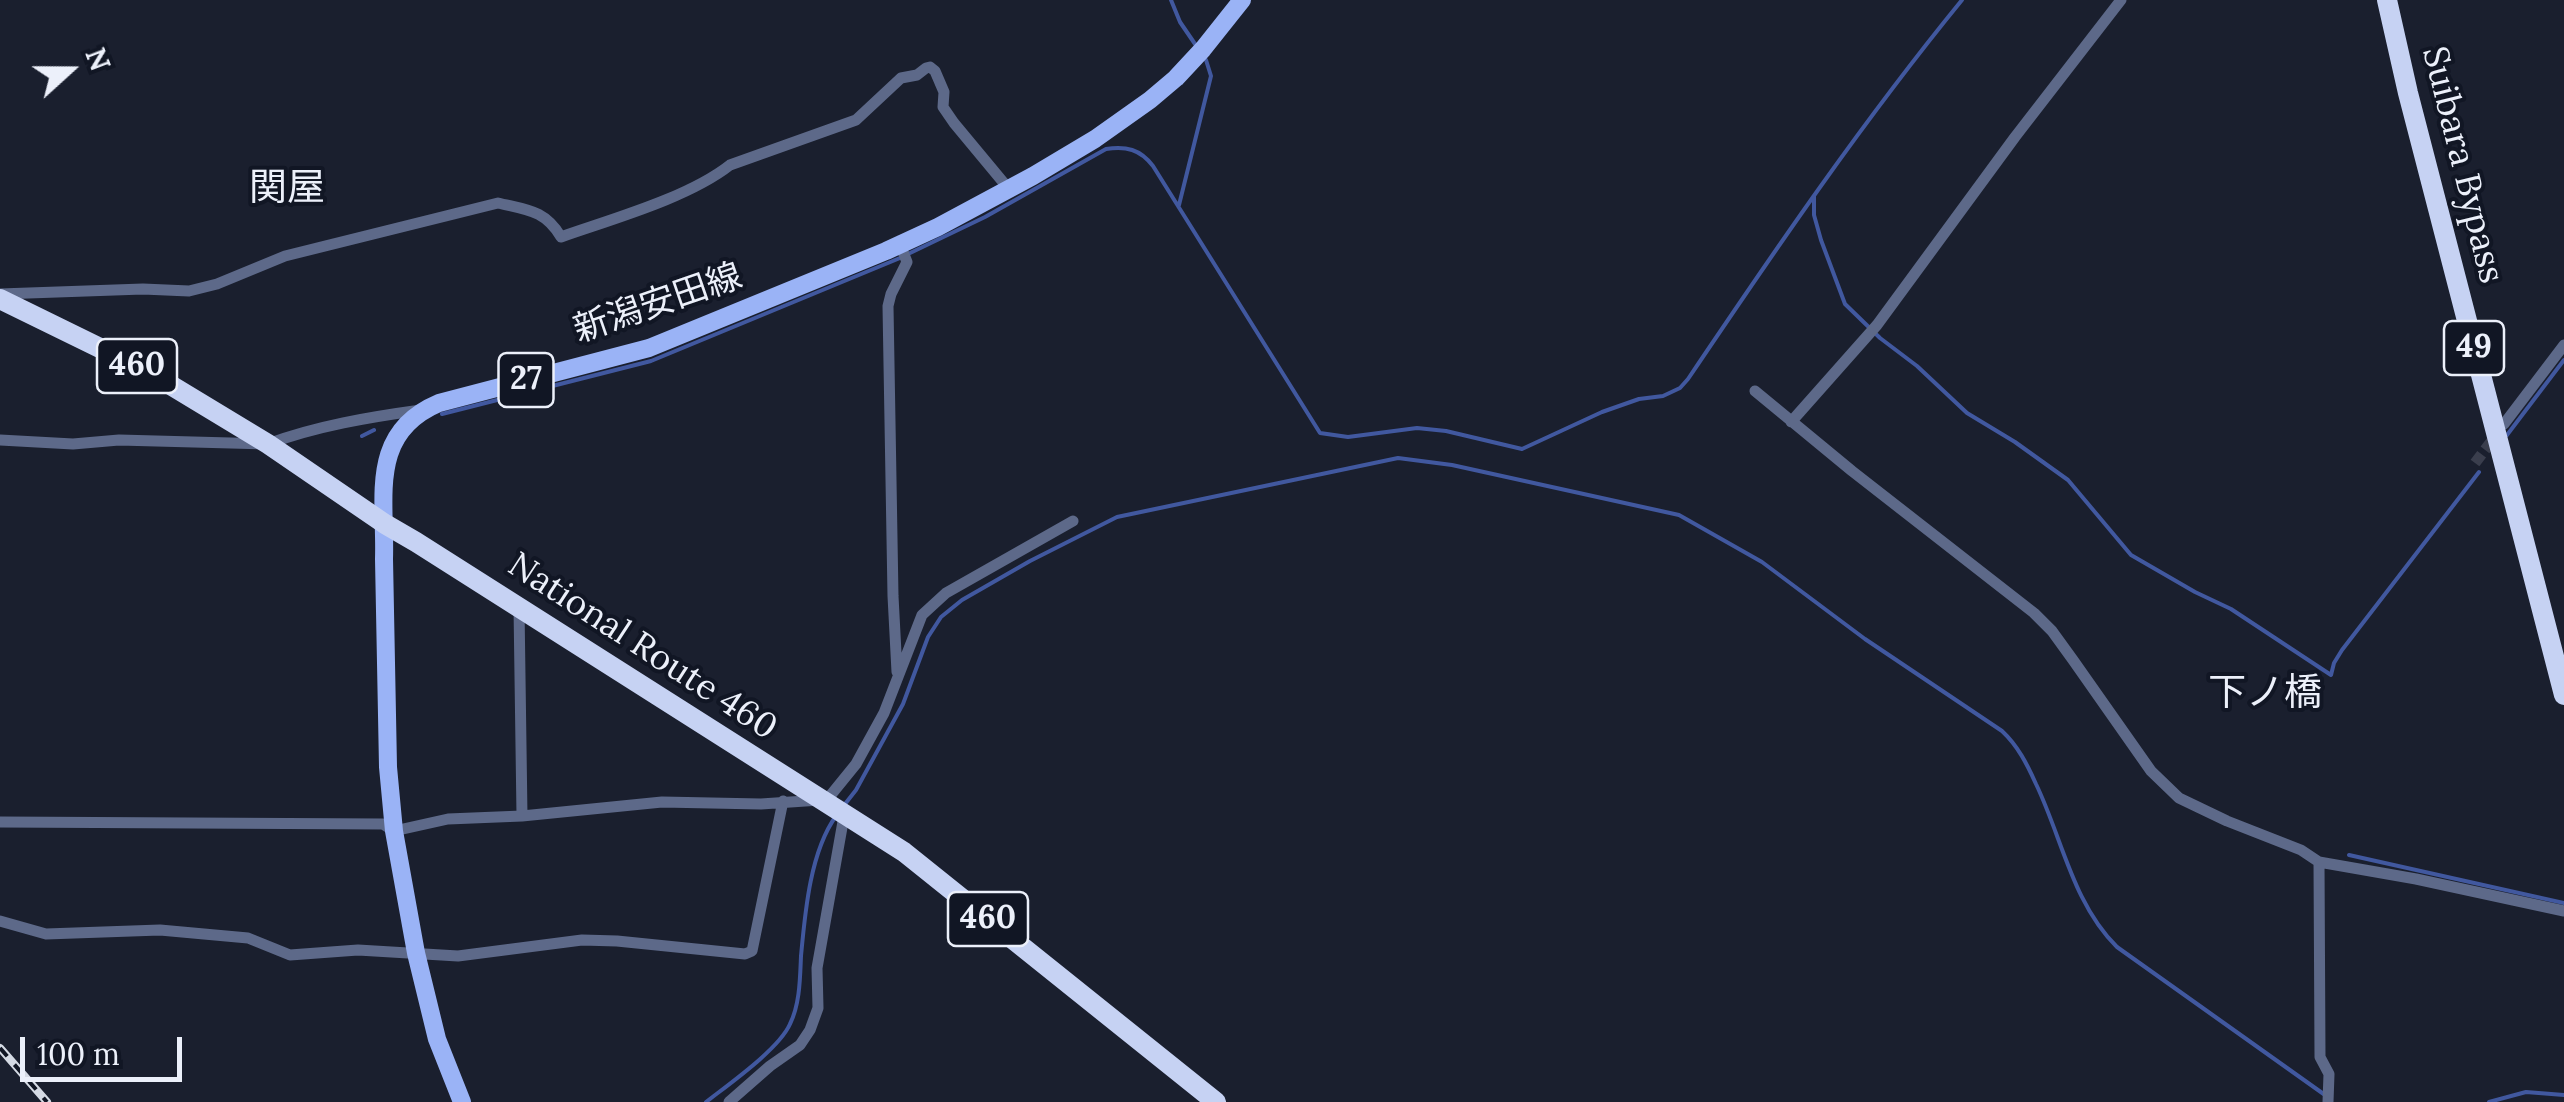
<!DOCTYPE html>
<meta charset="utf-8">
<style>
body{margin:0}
#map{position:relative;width:2564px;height:1102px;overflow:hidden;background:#1a1f2e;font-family:Lora,serif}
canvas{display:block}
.north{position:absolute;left:20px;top:20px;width:100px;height:100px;-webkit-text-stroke:8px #111624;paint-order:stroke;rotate:69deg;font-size:28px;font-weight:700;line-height:40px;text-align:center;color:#ecf0fa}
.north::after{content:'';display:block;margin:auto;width:35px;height:45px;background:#ecf0fa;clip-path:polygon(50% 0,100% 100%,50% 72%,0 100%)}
.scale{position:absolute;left:20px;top:1037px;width:162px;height:45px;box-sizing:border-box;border:5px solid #ecf0fa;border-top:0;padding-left:12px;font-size:30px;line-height:35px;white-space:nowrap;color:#ecf0fa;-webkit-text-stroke:8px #111624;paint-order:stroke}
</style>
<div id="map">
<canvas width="2564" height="1102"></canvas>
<div class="north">N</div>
<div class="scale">100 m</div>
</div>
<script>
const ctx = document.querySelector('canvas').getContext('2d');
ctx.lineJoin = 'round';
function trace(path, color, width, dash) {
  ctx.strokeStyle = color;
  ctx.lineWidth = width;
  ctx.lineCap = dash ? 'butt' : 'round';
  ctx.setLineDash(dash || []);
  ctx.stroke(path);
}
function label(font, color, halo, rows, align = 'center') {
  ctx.font = font + ' Lora,"Noto Sans JP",serif';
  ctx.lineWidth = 8;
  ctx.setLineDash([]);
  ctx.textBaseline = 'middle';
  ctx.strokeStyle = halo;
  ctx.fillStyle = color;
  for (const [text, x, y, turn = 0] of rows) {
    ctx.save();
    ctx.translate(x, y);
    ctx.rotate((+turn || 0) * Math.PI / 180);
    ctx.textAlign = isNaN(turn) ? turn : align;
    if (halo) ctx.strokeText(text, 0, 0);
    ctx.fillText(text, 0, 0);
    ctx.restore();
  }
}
const stream = new Path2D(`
 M1171 0 1180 22 1195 44
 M1814 196V215L1821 240 1845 304 1880 338 1917 366 1967 413 2015 442 2068 480 2131 555 2195 592 2231 609 2331 675 2334 663 2342 650 2479 472
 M1179 205 1211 76 1206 60
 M908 254 985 217 1106 149C1126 146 1140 149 1153 166L1320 433 1348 437 1417 428 1446 431 1522 449 1602 412 1639 399 1663 396 1680 388 1688 379C1775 250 1863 121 1962 0
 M442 414 651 361 900 258
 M2507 435 2564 360
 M362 436 374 430
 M845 804 856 790 903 704 928 637 941 617 962 600 1030 561 1117 517 1398 458 1452 465 1679 515 1762 562 1865 639 2002 731C2018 746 2027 764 2036 784 2062 838 2073 904 2117 947L2325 1095
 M2349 855 2564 903
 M706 1102C729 1084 779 1049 790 1024 800 1004 800 978 801 956 805 913 810 852 836 816
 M2489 1102 2526 1092 2564 1095`);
const streetTunnel = new Path2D(`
 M2475 463 2497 434`);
const street = new Path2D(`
 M0 294 143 289 189 291 217 284 285 256 498 203C527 210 545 210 561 237 612 219 688 198 730 165L856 120 901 78 917 75 926 68 930 67 935 71 944 92 943 107 954 123 1008 188
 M1755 391 1852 471 2034 613 2052 631 2073 660 2151 771 2179 798 2227 821 2301 850 2319 862 2416 879 2564 911
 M1791 422 1877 325 2015 137 2121 0
 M2504 424 2564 345
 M0 440 73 444 119 440 268 444C316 426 370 417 421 410
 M519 607 522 816
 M897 672 893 596 888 306 891 294 907 262 900 244
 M0 822 383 824 394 831 448 819 522 816 662 802 761 804 820 800 830 796 856 764 884 713 922 615 946 593 1073 521
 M2319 862 2320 1057 2329 1074 2328 1102
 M0 921 46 934 160 930 248 938 290 955 358 950 458 956 582 940 617 941 745 954 752 951 783 801
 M729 1102 770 1066 800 1045 810 1030 818 1008 817 968 844 816`);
const primary = new Path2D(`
 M462 1102 437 1039 416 953 394 831 388 767 384 559C386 497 368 433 439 403L649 348 886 251 938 227 1033 176 1095 139 1150 100 1176 78 1203 49 1242 0`);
const highway = new Path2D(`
 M2387 0 2408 93 2564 695
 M0 299 149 372 268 444 385 524 416 542 904 852 1216 1102`);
const rail = new Path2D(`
 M0 1048 47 1102`);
const shields = [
 [2474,348,60],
 [137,366,80],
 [526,380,55],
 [988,919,80]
];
const shieldNames = [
 ["49",2474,348],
 ["460",137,366],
 ["27",526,380],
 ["460",988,919]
];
const streetNames = [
 ["Suibara Bypass",2462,165,76],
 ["新潟安田線",658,304,-19],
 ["National Route 460",642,647,33]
];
const neighbourhoodNames = [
 ["関屋",287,189],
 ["下ノ橋",2265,694]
];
trace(stream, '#41589f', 4);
trace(streetTunnel, '#3a3e4d', 11, [11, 5.5]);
trace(street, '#5d6989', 11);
trace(primary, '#9ab3f6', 18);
trace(highway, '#c6d2f3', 20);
trace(rail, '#d5dae4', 8);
trace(rail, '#111624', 4, [11]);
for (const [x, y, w] of shields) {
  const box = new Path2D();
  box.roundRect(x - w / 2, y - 27, w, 54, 8);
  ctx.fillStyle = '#111624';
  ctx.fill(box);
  trace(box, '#ecf0fa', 2.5);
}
label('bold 32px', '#ecf0fa', null, shieldNames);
label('35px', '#ecf0fa', '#111624', streetNames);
label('38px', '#ecf0fa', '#111624', neighbourhoodNames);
</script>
